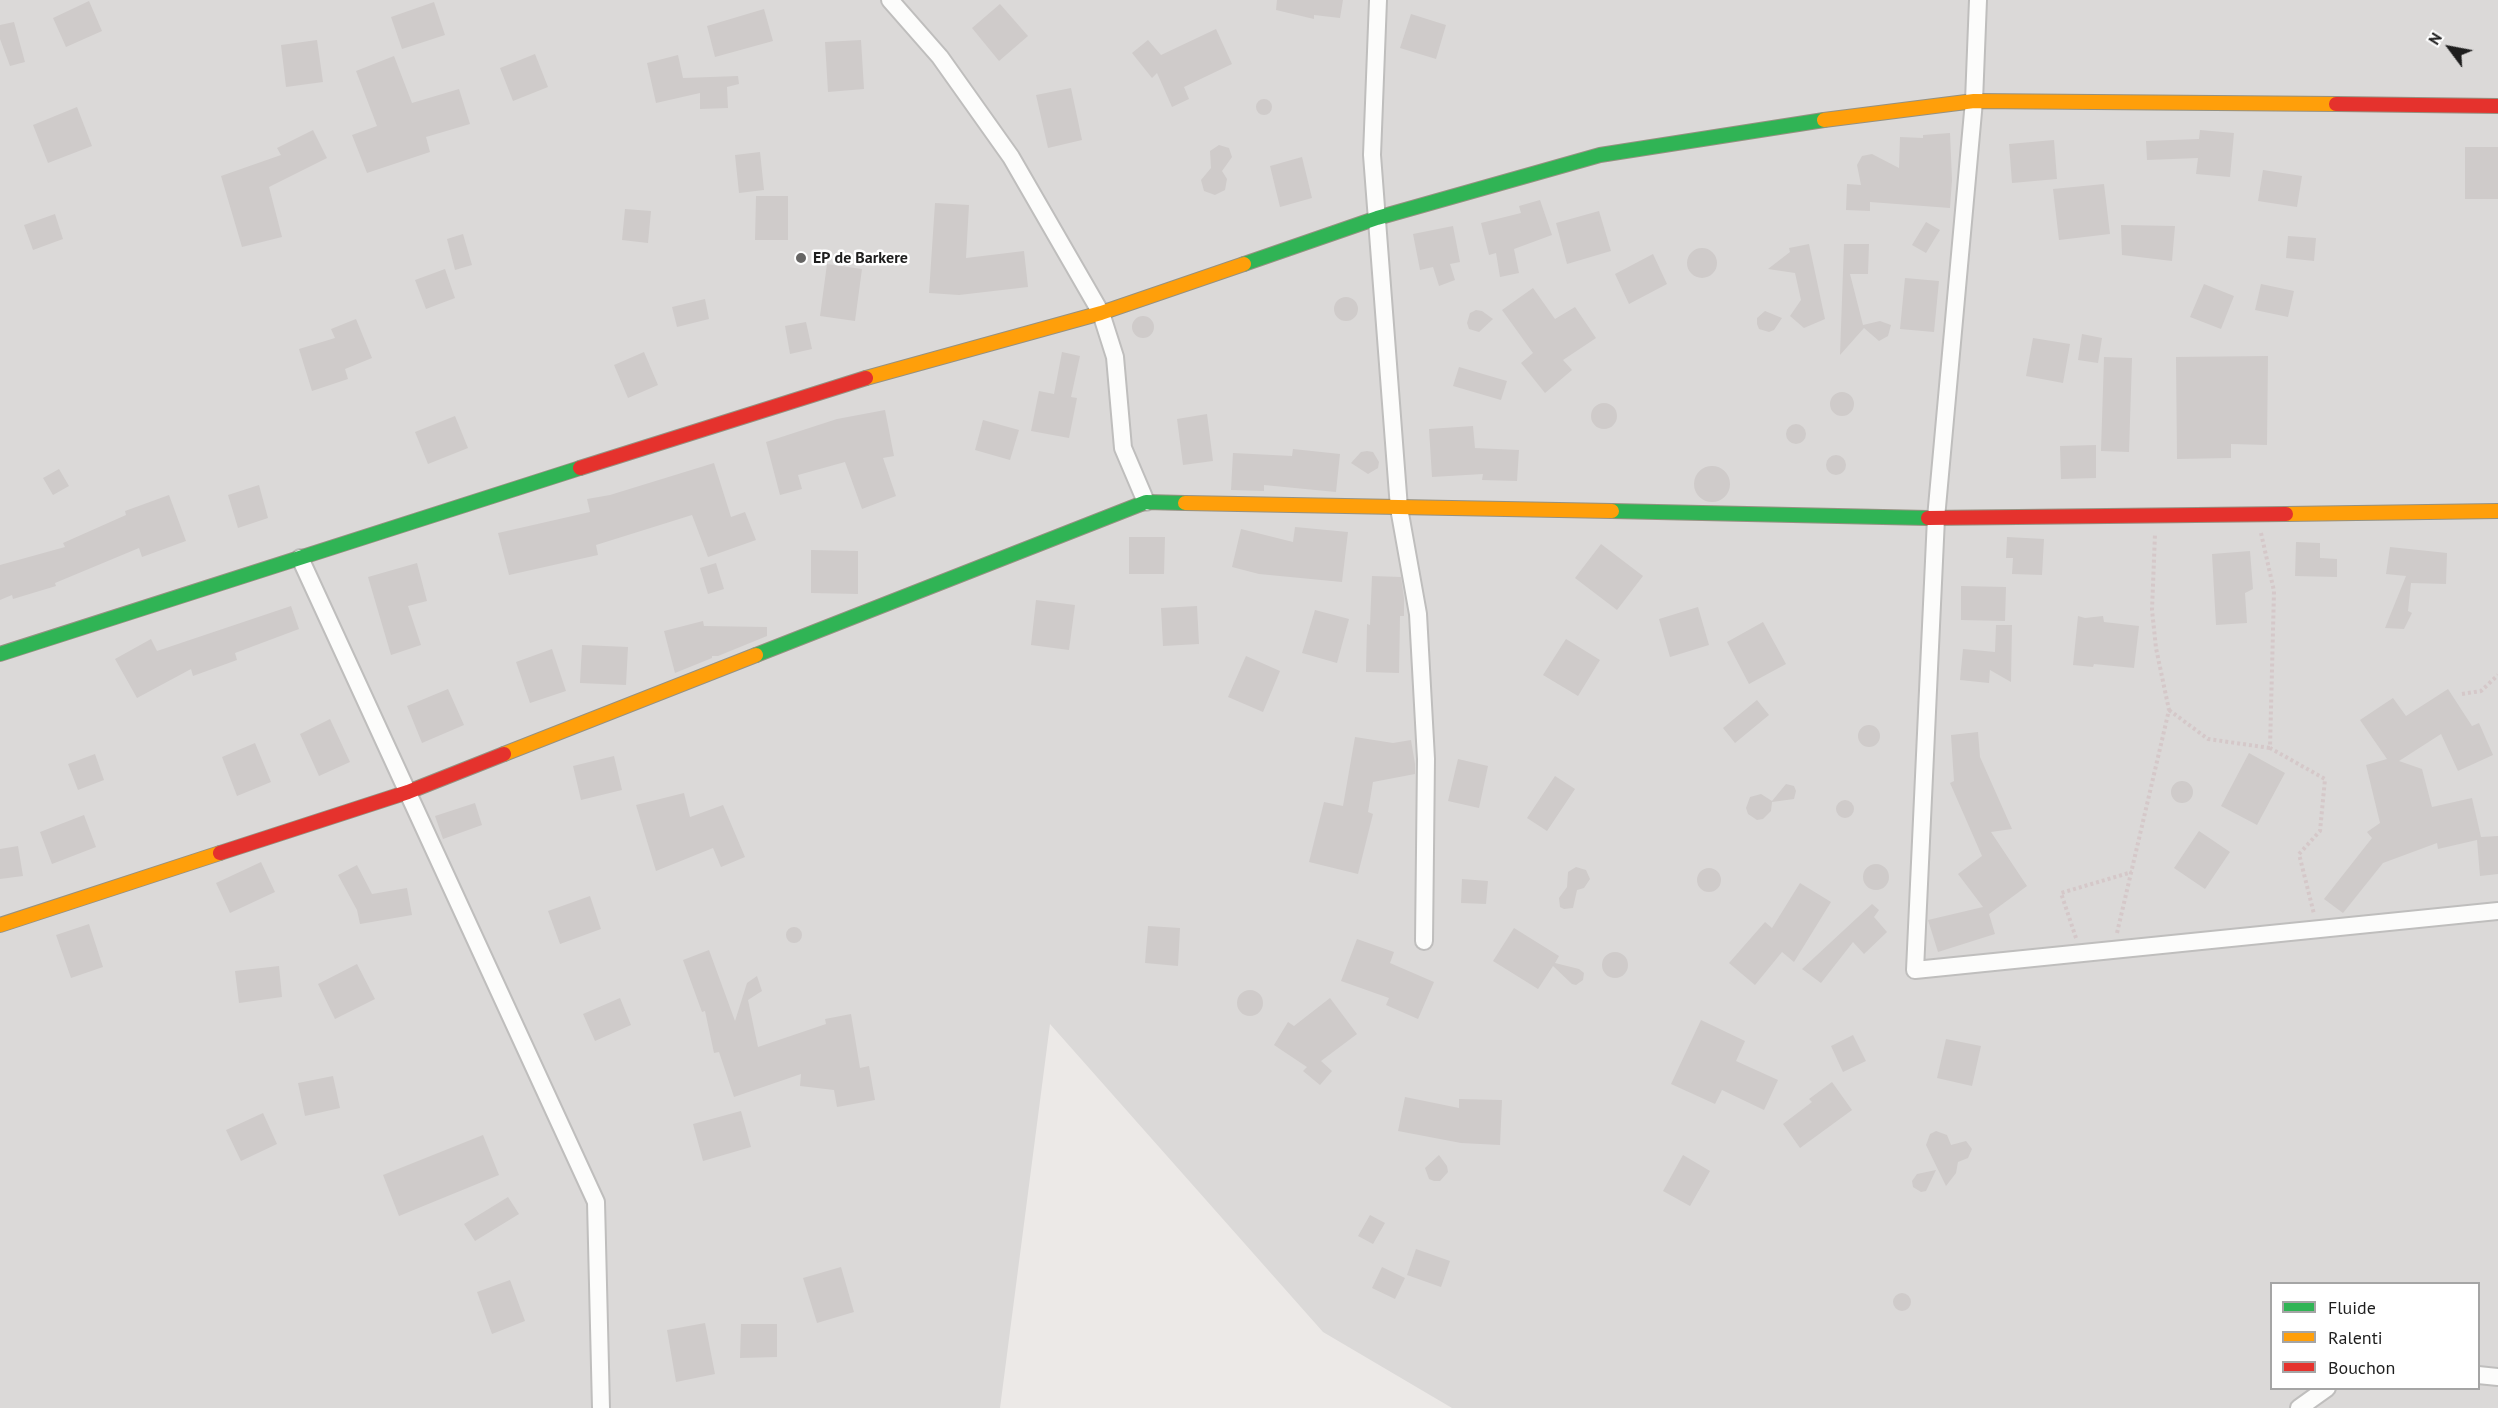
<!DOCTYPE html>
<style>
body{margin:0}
#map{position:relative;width:2498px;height:1408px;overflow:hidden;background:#ece9e7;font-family:"PT Sans",sans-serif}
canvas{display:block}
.legend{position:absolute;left:2270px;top:1282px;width:210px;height:108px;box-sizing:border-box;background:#fff;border:2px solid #a5a5a5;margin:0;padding:8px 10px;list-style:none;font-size:18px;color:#1e1e1e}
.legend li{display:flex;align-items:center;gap:12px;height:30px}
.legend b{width:30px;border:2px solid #a5a5a5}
.north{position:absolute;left:2420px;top:18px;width:60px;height:60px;-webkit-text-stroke:4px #fff;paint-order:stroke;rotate:302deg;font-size:16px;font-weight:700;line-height:24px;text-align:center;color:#1e1e1e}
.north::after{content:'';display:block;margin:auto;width:21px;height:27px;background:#1e1e1e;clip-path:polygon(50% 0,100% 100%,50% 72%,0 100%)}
</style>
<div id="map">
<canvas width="2498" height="1408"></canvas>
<ul class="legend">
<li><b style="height:8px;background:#30b455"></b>Fluide</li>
<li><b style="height:8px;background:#ff9f0a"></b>Ralenti</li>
<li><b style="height:8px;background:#e5322d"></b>Bouchon</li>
</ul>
<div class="north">N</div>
</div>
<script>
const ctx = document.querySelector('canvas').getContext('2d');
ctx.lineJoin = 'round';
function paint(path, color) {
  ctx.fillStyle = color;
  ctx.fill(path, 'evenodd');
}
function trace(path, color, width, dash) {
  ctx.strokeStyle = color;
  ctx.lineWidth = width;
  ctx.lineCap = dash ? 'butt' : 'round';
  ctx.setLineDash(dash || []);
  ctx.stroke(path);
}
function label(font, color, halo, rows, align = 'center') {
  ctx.font = font + ' "PT Sans",sans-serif';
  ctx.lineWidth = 5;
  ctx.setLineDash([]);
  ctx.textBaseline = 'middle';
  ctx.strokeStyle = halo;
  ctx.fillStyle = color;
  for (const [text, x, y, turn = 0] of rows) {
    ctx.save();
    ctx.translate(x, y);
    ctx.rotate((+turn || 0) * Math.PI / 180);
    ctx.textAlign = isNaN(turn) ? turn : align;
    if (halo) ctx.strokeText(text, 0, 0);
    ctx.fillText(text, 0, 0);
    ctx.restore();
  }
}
const residential = new Path2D(`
 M0 0H2498V1408H1452L1323 1332 1050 1024 1000 1408H0ZM2272 1284H2478V1388H2272Z`);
const building = new Path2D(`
 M1277 0H1343L1340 18 1314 15V19L1276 10Z
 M89 1 102 31 66 47 53 18Z
 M434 2 445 35 402 49 391 17Z
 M1000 4 1028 36 999 61 972 28Z
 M764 9 773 41 715 57 707 26Z
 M1411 14 1446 25 1436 59 1400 48Z
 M14 22 25 62 10 66 0 39V25Z
 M1216 29 1232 64 1184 87 1189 99 1172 107 1157 73 1152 78 1132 53 1148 40 1161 55Z
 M317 40 323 82 286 87 281 45Z
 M861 40 864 89 828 92 825 42Z
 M535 54 548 87 513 101 500 68Z
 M678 55 683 78 738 76 739 84 727 87 728 108 700 109V93L656 103 647 63Z
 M394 56 412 103 459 89 470 124 426 137 430 152 367 173 352 135 377 126 356 71Z
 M1071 88 1082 140 1048 148 1036 95Z
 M1256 107a8 8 0 1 1 16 0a8 8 0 1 1-16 0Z
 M77 107 92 146 48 163 33 125Z
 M313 130 327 158 269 187 282 237 242 247 221 176 281 155 277 148Z
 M2200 130 2234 133 2230 177 2196 174 2198 158 2147 160 2146 141 2199 139Z
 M1950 133 1952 180 1950 208 1870 202V211L1846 210 1847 184 1861 185 1857 165 1862 156 1872 154 1899 168 1900 137 1923 138V135Z
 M2054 140 2057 179 2012 183 2009 144Z
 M1219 145 1229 148 1232 157 1222 171 1227 179 1225 190 1215 195 1204 191 1201 180 1211 168 1210 151Z
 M2465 147H2498V199H2465Z
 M760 152 764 190 739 193 735 155Z
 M1302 157 1312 198 1280 207 1270 166Z
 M2263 170 2302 176 2297 207 2258 201Z
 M2104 184 2110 234 2059 240 2053 189Z
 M756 196H788V240H755Z
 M1540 200 1552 235 1514 249 1519 273 1500 277 1496 253 1489 255 1481 223 1521 213 1519 206Z
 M935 203 969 205 966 258 1024 251 1028 287 959 295 929 293Z
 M625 209 651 211 648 243 622 240Z
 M1599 211 1611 251 1567 264 1556 223Z
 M55 214 63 239 33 250 24 225Z
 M1926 222 1940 230 1926 253 1912 245Z
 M2121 225 2175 226 2172 261 2122 255Z
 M1453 226 1460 262 1450 264 1455 280 1439 286 1433 267 1420 270 1413 234Z
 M463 234 472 265 455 270 447 239Z
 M2288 236 2316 238 2314 261 2286 258Z
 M1809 244 1825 319 1804 328 1790 316 1801 300 1795 273 1768 269 1790 252 1789 248Z
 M1844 244H1869L1868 274H1850L1863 325 1880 321 1891 325 1888 336 1879 341 1864 328 1840 355Z
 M1687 263a15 15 0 1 1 30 0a15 15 0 1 1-30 0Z
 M1653 254 1667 284 1629 304 1615 274Z
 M827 264 862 269 855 321 820 316Z
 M445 269 455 298 426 309 415 280Z
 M1905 278 1939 281 1934 332 1900 329Z
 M2204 284 2234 296 2221 329 2190 317Z
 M2261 284 2294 291 2288 317 2255 310Z
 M1533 288 1555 319 1575 307 1596 338 1563 360 1572 370 1545 393 1521 363 1533 353 1502 310Z
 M1334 309a12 12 0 1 1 24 0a12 12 0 1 1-24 0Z
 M705 299 709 319 677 327 672 307Z
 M1476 310 1482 311 1493 319 1479 332 1469 329 1467 323 1470 313Z
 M1765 311 1782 318 1774 330 1769 332 1759 329 1757 324V318Z
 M1132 327a11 11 0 1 1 22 0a11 11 0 1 1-22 0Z
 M356 319 372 358 345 369 348 379 312 391 299 349 335 338 331 329Z
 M806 322 812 349 790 354 785 326Z
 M2082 334 2102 338 2098 363 2078 360Z
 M2033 338 2070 344 2063 383 2026 376Z
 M644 352 658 385 628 398 614 365Z
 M1062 352 1080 356 1071 397 1077 398 1069 438 1031 431 1039 391 1054 394Z
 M2268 356 2267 445 2231 444V458L2177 459 2176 357Z
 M2104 357 2132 358 2129 452 2101 451Z
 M1459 367 1507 381 1501 400 1453 386Z
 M1830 404a12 12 0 1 1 24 0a12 12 0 1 1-24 0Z
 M1591 416a13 13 0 1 1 26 0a13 13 0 1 1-26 0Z
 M885 410 894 456 883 458 896 496 862 509 845 462 798 475 802 489 780 495 766 442 837 419Z
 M1207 414 1213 461 1183 465 1177 419Z
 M455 416 468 448 428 464 415 432Z
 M983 420 1019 430 1010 460 975 450Z
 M1786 434a10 10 0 1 1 20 0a10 10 0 1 1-20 0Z
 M1473 426 1475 448 1519 450 1517 481 1482 480 1483 474 1432 477 1429 429Z
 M2096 445V478L2061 479 2060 446Z
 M1293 449 1340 454 1336 492 1264 485V491L1231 490 1233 453 1292 456Z
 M1367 451 1373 452 1379 462 1378 468 1368 474 1351 463 1361 452Z
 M1826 465a10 10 0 1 1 20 0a10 10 0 1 1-20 0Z
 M714 463 731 517 745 512 756 540 708 557 692 515 596 545 598 555 509 575 498 533 590 512 587 499 610 495Z
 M1694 484a18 18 0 1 1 36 0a18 18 0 1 1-36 0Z
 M59 469 69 486 53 495 43 478Z
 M259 485 268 518 238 528 228 495Z
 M169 495 186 541 142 557 139 548 55 583 56 586 13 599 12 595 0 600V565L65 547 63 543 126 515 125 511Z
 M1295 527 1348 532 1342 582 1259 574 1232 567 1241 529 1293 542Z
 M1129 537H1165L1164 574H1129Z
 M2007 537 2044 539 2042 575 2012 574 2013 558H2006Z
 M2296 542 2320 543V558L2337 559V577L2295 576Z
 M1601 544 1643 576 1617 610 1575 578Z
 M2390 547 2447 553 2446 584 2411 583 2408 611 2412 613 2404 629 2385 628 2406 576 2386 574Z
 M811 550 858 551V594L811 593Z
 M2250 551 2253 589 2245 593 2247 623 2216 625 2212 554Z
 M417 563 427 601 408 606 421 645 391 655 368 577Z
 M716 563 724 589 708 594 700 568Z
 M1372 576 1401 577 1404 598V616H1400L1399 673 1366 672 1367 624 1370 625Z
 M1961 586 2006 587 2005 621 1961 620Z
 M1036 600 1075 605 1069 650 1031 645Z
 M291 606 299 629 235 653 237 660 193 676 191 669 137 698 115 659 151 639 157 651Z
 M1197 606 1199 644 1163 646 1161 608Z
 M1698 607 1709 645 1670 657 1659 619Z
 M1315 610 1349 619 1337 663 1302 653Z
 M2078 616 2085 618 2103 616 2104 622 2139 626 2134 668 2094 664 2093 667 2073 665Z
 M703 621 704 626 767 627V636L718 656H712V658L675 673 664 631Z
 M1763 622 1786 664 1749 684 1727 642Z
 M1996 625H2012L2011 682 1990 670 1989 683 1960 680 1963 649 1995 652Z
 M1566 639 1600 660 1578 696 1543 675Z
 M582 645 628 647 626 685 580 683Z
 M552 649 566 691 530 703 516 662Z
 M1246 656 1280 671 1263 712 1228 697Z
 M448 689 464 725 422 743 407 706Z
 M2448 689 2472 726 2479 723 2493 755 2458 771 2441 734 2399 761 2422 769 2432 807 2472 798 2481 837 2498 836V874L2480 876 2477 840 2438 849 2437 843 2383 863 2343 913 2324 899 2372 838 2367 832 2380 823 2366 765 2387 759 2360 720 2393 698 2406 716Z
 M1757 700 1769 715 1735 743 1723 728Z
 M330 719 350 762 319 776 300 734Z
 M1858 736a11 11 0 1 1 22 0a11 11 0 1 1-22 0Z
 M1978 732 1980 757 2012 829 1991 832 2027 886 1989 914 1995 934 1938 952 1928 920 1983 907 1958 874 1982 856 1950 783 1954 781 1951 735Z
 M1355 737 1393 743 1411 740 1415 764V774L1373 782 1368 812 1373 814 1358 874 1309 862 1324 802 1343 806Z
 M255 743 271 782 237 796 222 757Z
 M2249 753 2285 773 2257 825 2221 806Z
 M95 754 104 780 78 790 68 764Z
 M614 756 622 790 581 800 573 766Z
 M1458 759 1488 766 1479 808 1448 801Z
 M1555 776 1575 789 1547 831 1527 818Z
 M2171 792a11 11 0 1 1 22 0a11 11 0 1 1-22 0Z
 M1786 784 1794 786 1796 791 1794 799 1772 802 1771 811 1763 819 1757 820 1748 814 1746 808 1750 797 1761 794 1772 801Z
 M684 793 690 817 723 805 745 857 721 867 713 848 656 871 636 805Z
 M1836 809a9 9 0 1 1 18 0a9 9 0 1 1-18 0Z
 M475 803 482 825 443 839 435 816Z
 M84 815 96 847 52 864 40 832Z
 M2199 831 2230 852 2205 889 2174 868Z
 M18 846 23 876 0 879V849Z
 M261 862 275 892 230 913 216 883Z
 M1863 877a13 13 0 1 1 26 0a13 13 0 1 1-26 0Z
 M357 865 372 894 407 888 412 915 360 924 357 910 338 875Z
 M1576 867 1586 870 1590 879 1584 888 1577 890 1573 908 1564 909 1560 907 1559 898 1567 887 1568 872Z
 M1697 880a12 12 0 1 1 24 0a12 12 0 1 1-24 0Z
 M1462 879 1488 881 1486 904 1461 903Z
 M1800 883 1831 902 1794 962 1782 952 1755 985 1729 963 1765 922 1772 928Z
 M590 896 601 929 560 944 548 911Z
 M1872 904 1879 910 1874 917 1887 932 1864 954 1853 942 1821 983 1802 969Z
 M89 924 103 967 71 978 56 935Z
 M1148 926 1180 928 1178 966 1145 963Z
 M786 935a8 8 0 1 1 16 0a8 8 0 1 1-16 0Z
 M1514 928 1559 956 1555 963 1579 969 1584 973 1583 980 1576 985 1572 984 1553 966 1538 989 1493 961Z
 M1357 939 1394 952 1390 963 1434 982 1418 1019 1386 1005 1389 998 1341 981Z
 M709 950 735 1021 747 983 757 976 762 991 748 1000 758 1047 826 1024 825 1019 851 1014 860 1068 869 1066 875 1100 837 1107 834 1090 800 1086 801 1074 734 1097 719 1052 714 1053 705 1011 702 1012 683 960Z
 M1602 965a13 13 0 1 1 26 0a13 13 0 1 1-26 0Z
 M357 964 375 999 335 1019 318 984Z
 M279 966 282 997 239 1003 235 971Z
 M1237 1003a13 13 0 1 1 26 0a13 13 0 1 1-26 0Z
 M620 998 631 1025 595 1041 583 1014Z
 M1330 998 1357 1034 1321 1061 1332 1071 1320 1085 1303 1071 1307 1067 1274 1045 1288 1022 1294 1026Z
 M1701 1020 1745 1041 1736 1061 1778 1080 1764 1110 1722 1090 1715 1104 1671 1084Z
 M1853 1035 1866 1061 1843 1072 1831 1046Z
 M1946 1039 1981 1046 1972 1086 1937 1078Z
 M333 1076 340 1108 305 1116 298 1083Z
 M1832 1082 1852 1110 1800 1148 1783 1124 1812 1102 1809 1099Z
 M1405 1097 1459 1108V1099L1502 1100 1500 1145 1461 1143 1398 1131Z
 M741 1111 751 1147 703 1161 693 1124Z
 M263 1113 277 1144 241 1161 226 1130Z
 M1936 1131 1947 1135 1951 1145 1966 1141 1972 1149 1968 1158 1958 1162 1956 1173 1946 1186 1926 1145 1930 1134Z
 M483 1135 499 1175 399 1216 383 1175Z
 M1439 1155 1447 1166 1448 1172 1440 1181H1434L1429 1179 1425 1168Z
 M1683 1155 1710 1171 1690 1206 1663 1191Z
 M1936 1170 1926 1191 1921 1192 1913 1187 1912 1181 1917 1174Z
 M508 1197 519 1214 475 1241 464 1224Z
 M1370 1215 1385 1223 1373 1244 1358 1236Z
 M1416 1249 1450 1261 1441 1287 1407 1275Z
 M841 1267 854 1312 817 1323 803 1278Z
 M1382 1267 1405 1278 1395 1299 1372 1288Z
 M510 1280 525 1321 492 1334 477 1292Z
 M1893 1302a9 9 0 1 1 18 0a9 9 0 1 1-18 0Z
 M705 1323 715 1374 676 1382 667 1330Z
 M741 1324H777V1357L740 1358Z`);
const path = new Path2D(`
 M2261 533 2274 591 2270 748 2325 779 2320 831 2299 854 2314 914
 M2462 694 2481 691 2498 675
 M2169 710 2208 739 2270 748
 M2117 933 2169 710 2156 648 2152 610 2155 534
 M2076 938 2061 893 2132 872`);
const street = new Path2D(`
 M890 0 940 57 1011 157 1101 313 1115 357 1123 448 1146 502
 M1378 0 1372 155 1399 508 1418 614 1426 759 1424 941
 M1978 0 1974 101 1936 518 1915 970 2498 911
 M300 558 596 1202 601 1408
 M2478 1375 2498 1377
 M2299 1408 2327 1388`);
const fast = new Path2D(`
 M1244 264 1377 218 1600 155 1824 120
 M1612 511 1928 518
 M0 654 580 468
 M756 655 1146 502 1185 503`);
const slow = new Path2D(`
 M1824 120 1974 101 2336 104
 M866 378 1101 313 1244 264
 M1185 503 1612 511
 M2286 514 2498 511
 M504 754 756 655
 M0 925 220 853`);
const jam = new Path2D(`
 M2336 104 2498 106
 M580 468 866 378
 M1928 518 2286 514
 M220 853 408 792 504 754`);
const markers = [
 [801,258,6,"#666564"]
];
const poiNames = [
 ["EP de Barkere",813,258]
];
paint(residential, '#dbd9d8');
paint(building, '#cfcbca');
trace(street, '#bfbebd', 20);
trace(fast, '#959181', 16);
trace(slow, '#959181', 16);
trace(jam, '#959181', 16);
trace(path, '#d5c8c9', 4, [3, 3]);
trace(street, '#fcfcfb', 16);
trace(fast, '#30b455', 14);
trace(slow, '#ff9f0a', 14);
trace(jam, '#e5322d', 14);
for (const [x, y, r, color] of markers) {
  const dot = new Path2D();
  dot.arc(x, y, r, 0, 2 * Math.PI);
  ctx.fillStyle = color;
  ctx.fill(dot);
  trace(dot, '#fff', 2);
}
label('bold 16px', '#1e1e1e', '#fff', poiNames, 'left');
</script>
